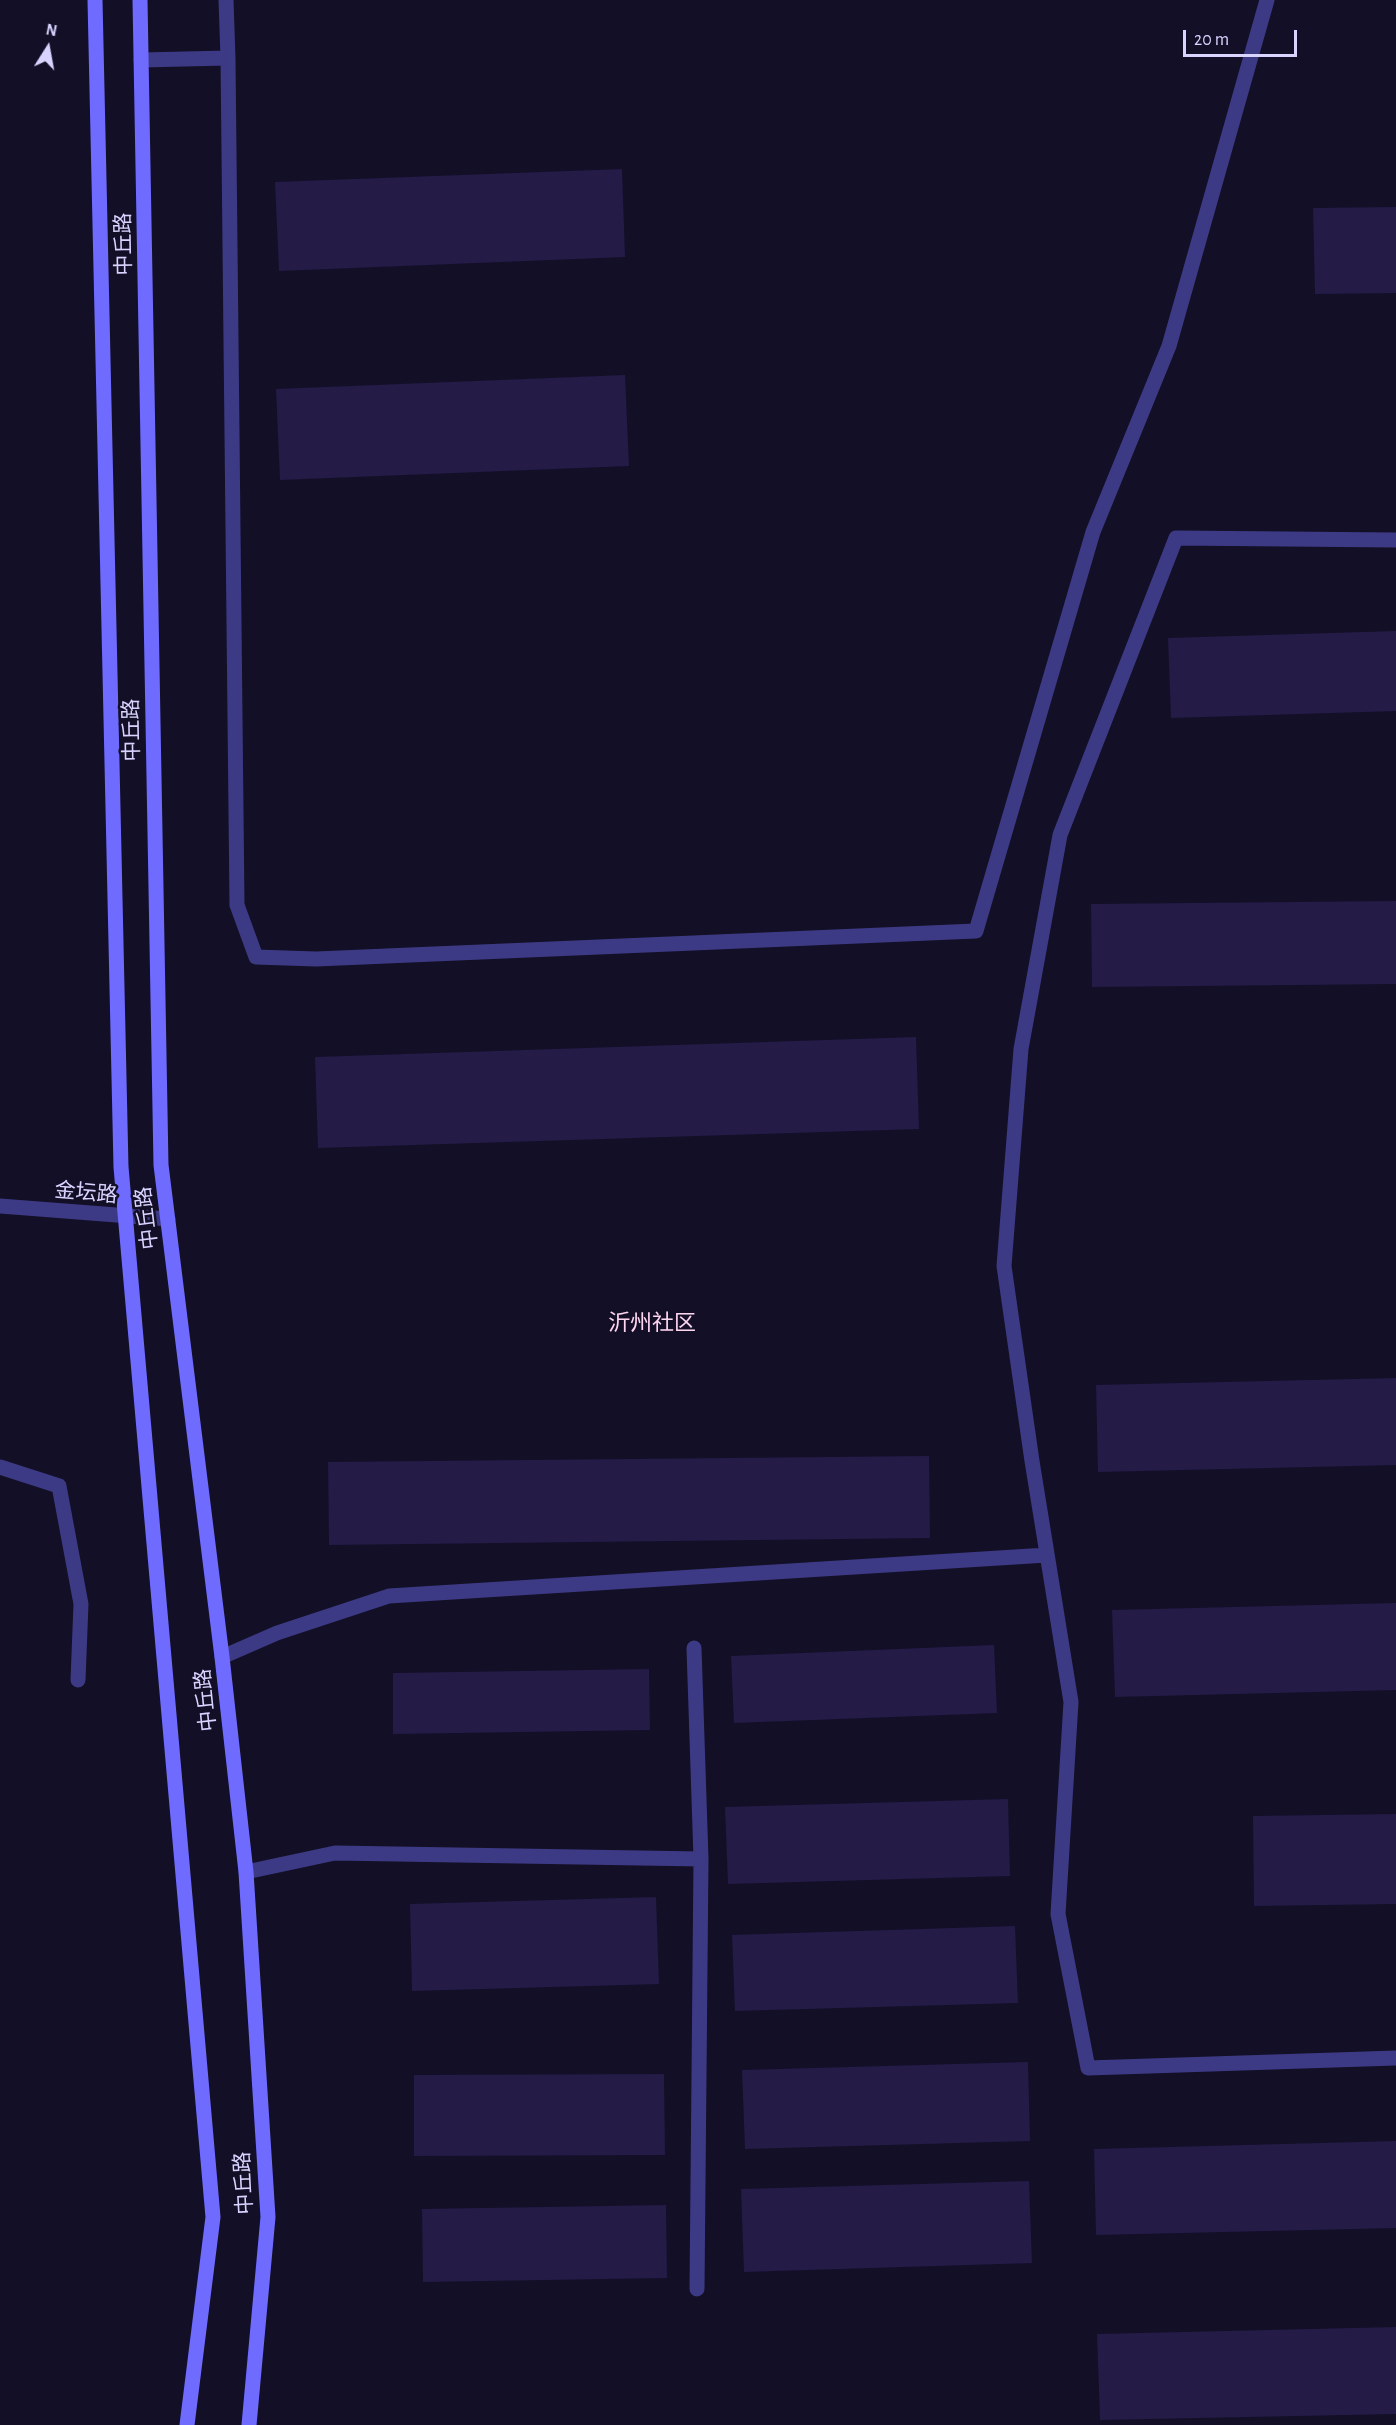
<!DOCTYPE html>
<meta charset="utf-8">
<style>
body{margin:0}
#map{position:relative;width:1396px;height:2425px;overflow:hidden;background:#130f26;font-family:"Alegreya Sans",sans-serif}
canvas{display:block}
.north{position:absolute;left:18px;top:18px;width:60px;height:60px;-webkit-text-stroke:4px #130f26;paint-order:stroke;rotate:11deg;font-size:16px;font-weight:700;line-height:24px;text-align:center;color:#d9d4ff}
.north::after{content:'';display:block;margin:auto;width:21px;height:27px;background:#d9d4ff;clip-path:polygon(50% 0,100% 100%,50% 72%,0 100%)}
.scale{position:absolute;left:1183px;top:30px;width:114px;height:27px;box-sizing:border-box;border:3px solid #d9d4ff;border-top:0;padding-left:8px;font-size:18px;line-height:21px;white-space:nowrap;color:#d9d4ff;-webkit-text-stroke:4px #130f26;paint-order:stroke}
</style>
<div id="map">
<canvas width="1396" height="2425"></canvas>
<div class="north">N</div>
<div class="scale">20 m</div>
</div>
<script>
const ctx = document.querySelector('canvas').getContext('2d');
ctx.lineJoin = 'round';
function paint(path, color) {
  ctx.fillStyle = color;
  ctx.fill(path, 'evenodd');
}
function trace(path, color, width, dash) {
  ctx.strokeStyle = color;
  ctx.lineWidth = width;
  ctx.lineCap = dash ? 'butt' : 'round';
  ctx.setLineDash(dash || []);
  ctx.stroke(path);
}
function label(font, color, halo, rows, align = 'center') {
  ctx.font = font + ' "Alegreya Sans","Noto Sans SC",sans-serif';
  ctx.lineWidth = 5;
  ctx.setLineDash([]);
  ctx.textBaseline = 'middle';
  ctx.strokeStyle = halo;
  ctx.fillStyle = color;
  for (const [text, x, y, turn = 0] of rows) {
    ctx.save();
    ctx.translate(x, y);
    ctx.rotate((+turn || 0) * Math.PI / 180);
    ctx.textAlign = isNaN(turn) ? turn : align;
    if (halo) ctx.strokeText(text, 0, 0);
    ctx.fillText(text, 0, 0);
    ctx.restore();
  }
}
const building = new Path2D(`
 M622 169 625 257 279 271 275 182Z
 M1396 207V293L1315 294 1313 208Z
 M625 375 629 466 280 480 276 389Z
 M1396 631V711L1171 718 1168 638Z
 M1396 901V984L1092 987 1091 904Z
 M916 1037 919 1129 318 1148 315 1057Z
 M1396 1378V1465L1098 1472 1096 1385Z
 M929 1456 930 1538 329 1545 328 1462Z
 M1396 1603V1690L1115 1697 1112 1610Z
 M994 1645 997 1713 734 1723 731 1656Z
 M649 1669 650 1730 393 1734V1673Z
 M1008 1799 1010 1876 728 1884 725 1807Z
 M1396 1814V1904L1254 1906 1253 1816Z
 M656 1897 659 1984 412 1991 410 1904Z
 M1015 1926 1018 2003 735 2011 732 1935Z
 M1028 2062 1030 2141 745 2149 742 2070Z
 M664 2074 665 2155 414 2156V2075Z
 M1396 2141V2228L1096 2235 1094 2149Z
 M1029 2181 1032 2263 744 2272 741 2189Z
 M666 2205 667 2278 423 2282 422 2209Z
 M1396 2327V2414L1100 2420 1097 2334Z`);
const service = new Path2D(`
 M0 1467 59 1486 81 1604 78 1680`);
const minor = new Path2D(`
 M226 0 228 58
 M141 60 228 58 237 905 256 957 316 959 976 931 1093 532 1169 346 1267 0
 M1396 540 1176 538 1060 835 1021 1049 1004 1266 1032 1461 1071 1702 1058 1914 1088 2068 1396 2058
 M0 1206 168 1219
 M694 1648 701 1859 697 2289
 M222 1657 277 1633 389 1596 1047 1555
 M246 1872 335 1853 701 1859`);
const secondary = new Path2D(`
 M95 0 121 1167 213 2217 187 2425
 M140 0 161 1165 222 1657 246 1872 268 2217 249 2425`);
const streetNames = [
 ["中丘路",124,244,-91],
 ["中丘路",132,730,-91],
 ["金坛路",86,1193,5],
 ["中丘路",147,1218,-97],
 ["中丘路",206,1700,-96],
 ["中丘路",244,2183,-93]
];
const neighbourhoodNames = [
 ["沂州社区",652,1323]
];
paint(building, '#241b47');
trace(service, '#3d3a85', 15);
trace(minor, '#3d3a85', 15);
trace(secondary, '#6f6bff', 15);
label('21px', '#d9d4ff', '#130f26', streetNames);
label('22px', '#ffd6f0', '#130f26', neighbourhoodNames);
</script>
